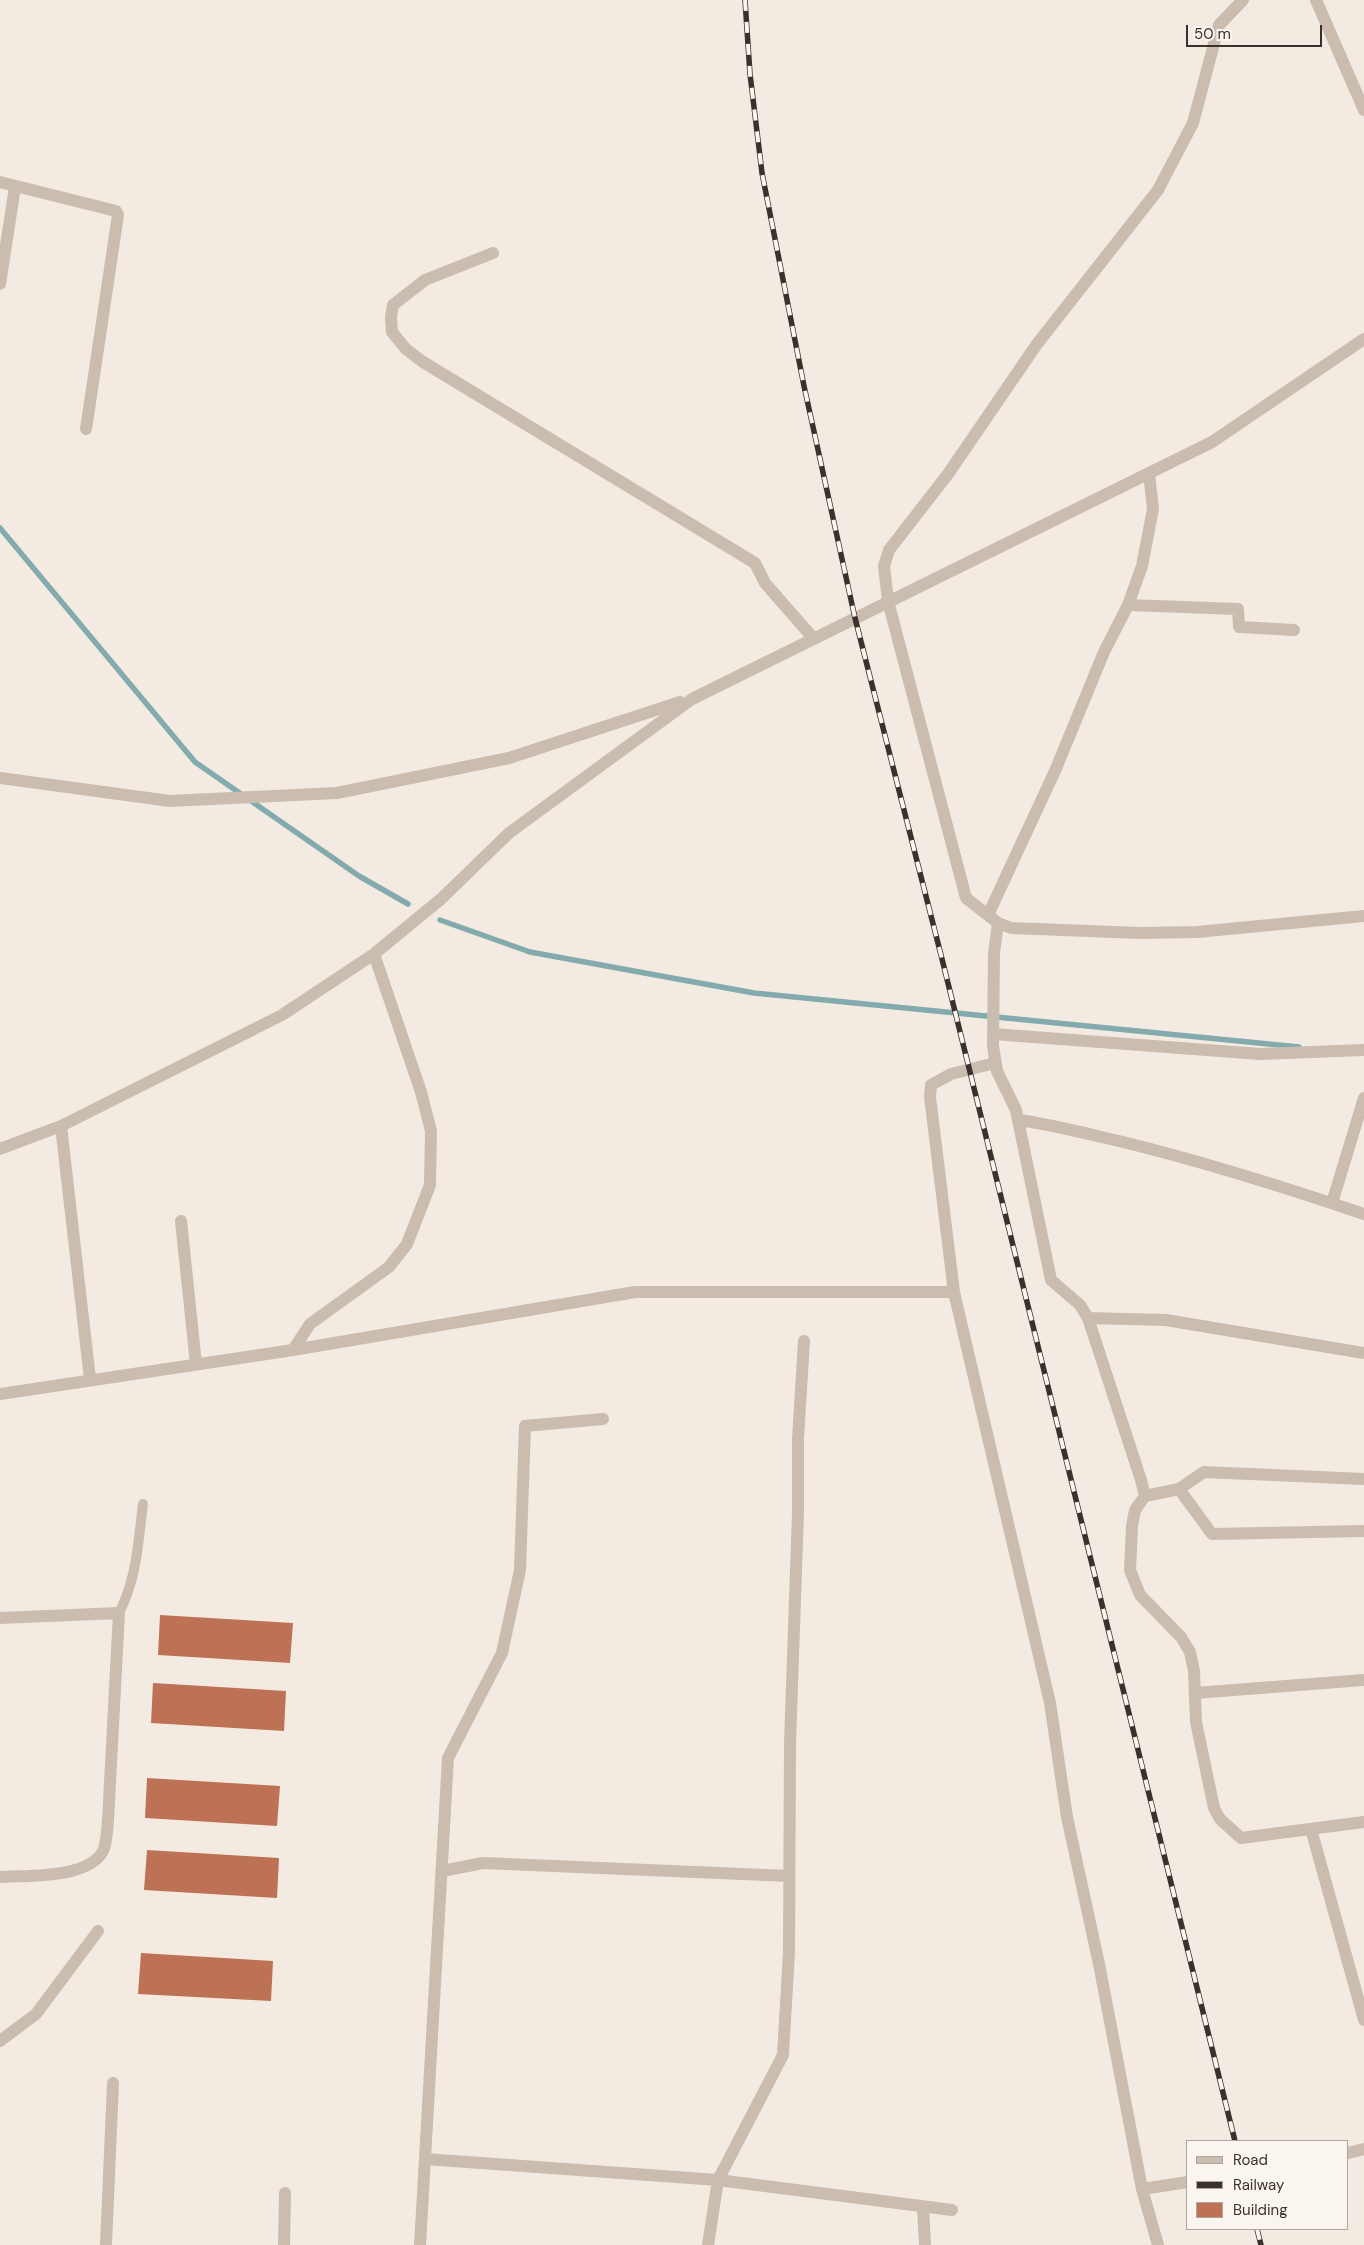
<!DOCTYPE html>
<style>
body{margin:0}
#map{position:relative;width:1364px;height:2245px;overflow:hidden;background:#f3ebe2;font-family:"DM Sans",sans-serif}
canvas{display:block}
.legend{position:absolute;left:1186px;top:2140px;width:162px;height:90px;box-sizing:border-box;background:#faf5ef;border:1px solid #ada7a1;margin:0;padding:6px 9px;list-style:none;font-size:15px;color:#3a312c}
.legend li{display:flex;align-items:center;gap:10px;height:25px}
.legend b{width:25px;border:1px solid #ada7a1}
.scale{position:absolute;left:1186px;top:25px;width:136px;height:22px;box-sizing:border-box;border:2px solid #3a312c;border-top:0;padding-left:6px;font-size:15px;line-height:18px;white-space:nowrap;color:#3a312c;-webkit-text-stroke:4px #faf5ef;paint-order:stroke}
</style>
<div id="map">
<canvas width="1364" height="2245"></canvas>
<ul class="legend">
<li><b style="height:6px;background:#cabcaf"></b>Road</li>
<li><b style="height:6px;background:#3a312c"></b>Railway</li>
<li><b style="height:14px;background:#be7255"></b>Building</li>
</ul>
<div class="scale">50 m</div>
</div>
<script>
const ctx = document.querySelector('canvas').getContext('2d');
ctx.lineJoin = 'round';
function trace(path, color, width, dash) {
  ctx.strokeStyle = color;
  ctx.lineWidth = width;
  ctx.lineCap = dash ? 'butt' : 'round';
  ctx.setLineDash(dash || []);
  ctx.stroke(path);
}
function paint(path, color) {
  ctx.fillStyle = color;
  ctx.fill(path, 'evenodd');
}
const stream = new Path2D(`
 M0 528 195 762 359 876 408 904
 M440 920 530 952 754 993 1299 1047`);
const building = new Path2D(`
 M160 1615 293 1623 290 1663 158 1655Z
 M153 1683 286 1691 284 1731 151 1723Z
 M147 1778 280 1786 277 1826 145 1818Z
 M147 1850 279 1858 277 1898 144 1890Z
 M141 1953 273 1961 271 2001 138 1994Z`);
const service = new Path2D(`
 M119 1613C137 1578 138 1543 143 1504`);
const minor = new Path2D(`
 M1243 0 1219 25 1193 123 1158 190 1037 344 948 474 889 550 884 566 888 601 966 898 998 923 1011 928 1140 933 1197 932 1364 916
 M1316 0 1364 110
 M0 182 116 211 118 215 86 429
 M493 253 425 280 393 305 391 317 392 332 406 349 423 362 755 563 765 583 813 638
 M0 284 15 187
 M1128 605 1238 609 1239 627 1294 630
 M0 778 170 801 337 793 509 758 680 702
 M988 915 1055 771 1104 652 1128 605 1142 566 1153 509 1149 473
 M998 923 994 953 993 1046 997 1071 1016 1110 1051 1280 1080 1305 1088 1318 1141 1480 1145 1496 1135 1510 1132 1526 1130 1570 1140 1595 1181 1637 1190 1652 1194 1671 1196 1722 1214 1808 1220 1819 1241 1838 1364 1822
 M993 1034 1260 1054 1364 1050
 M995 1063 951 1074 931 1085 930 1097 954 1292 1050 1703 1067 1817 1099 1964 1142 2189 1158 2245
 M1019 1120C1054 1125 1088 1134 1123 1142 1205 1162 1284 1187 1364 1214
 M61 1126 90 1379
 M0 1149 61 1126 282 1015 374 954 441 899 509 833 692 699 1212 442 1364 339
 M1332 1203 1364 1098
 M181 1221 196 1364
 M1088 1318 1166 1320 1364 1353
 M293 1350 310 1324 389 1267 407 1244 430 1185 431 1131 421 1092 374 954
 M0 1394 293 1350 635 1292H954
 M1179 1489 1212 1534 1364 1531
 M1145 1496 1179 1489 1204 1472 1364 1479
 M0 1618 119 1613 108 1820C107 1829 107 1843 103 1851 88 1879 28 1875 0 1877
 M1195 1693 1364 1680
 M1311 1829 1364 2020
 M442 1871 483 1863 789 1876
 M0 2041 36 2014 98 1931
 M1348 2153 1364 2149
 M425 2159 718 2180 952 2210
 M1142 2189 1188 2182
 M923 2207 925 2245
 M106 2245 113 2083
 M284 2245 285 2193
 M420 2245 448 1758 502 1653 520 1570 525 1426 603 1419
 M708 2245 718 2180 783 2055 789 1952 790 1743 798 1513V1439L804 1341`);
const rail = new Path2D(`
 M745 0 750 74 762 173 804 386 855 618 941 955 1235 2141
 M1257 2229 1261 2245`);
trace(stream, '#83abae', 5.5);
paint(building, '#be7255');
trace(service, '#cabcaf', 10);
trace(minor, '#cabcaf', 12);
trace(rail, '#3a312c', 5.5);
trace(rail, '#faf5ef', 4, [11]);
</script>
